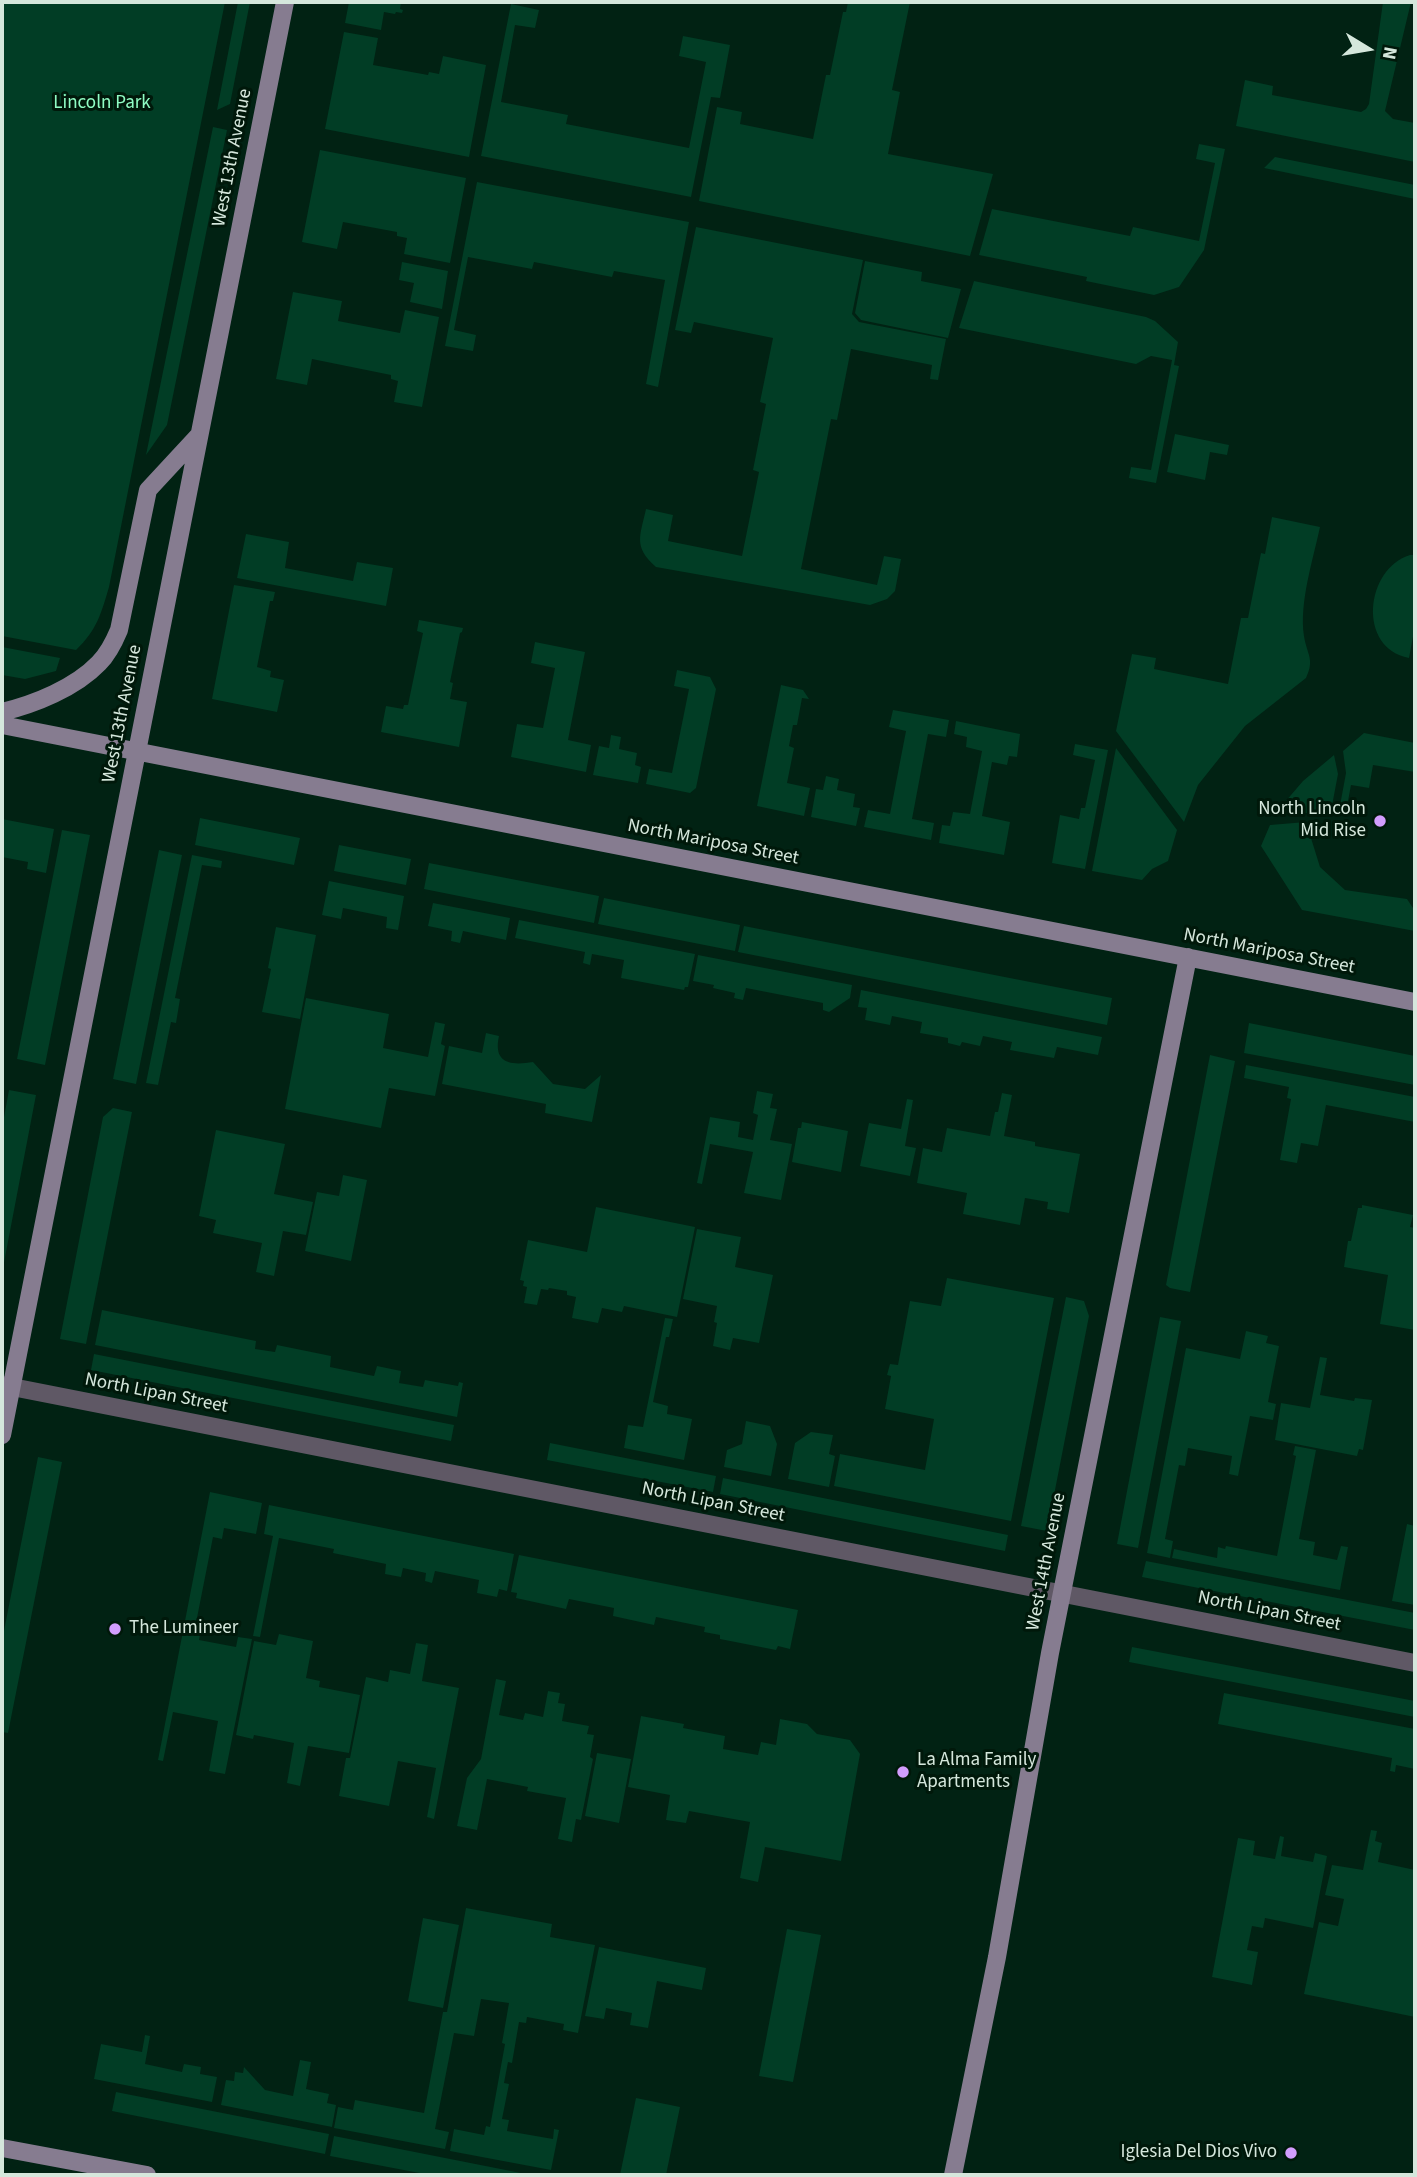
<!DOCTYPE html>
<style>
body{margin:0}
#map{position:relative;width:1417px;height:2177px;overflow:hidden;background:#012213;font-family:"Source Sans 3",sans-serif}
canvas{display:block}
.frame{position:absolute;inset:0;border:4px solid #d5e7dc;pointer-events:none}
.north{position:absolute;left:1333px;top:14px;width:70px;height:70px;-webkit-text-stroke:5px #00180a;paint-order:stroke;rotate:101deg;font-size:19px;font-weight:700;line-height:28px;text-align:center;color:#d5e7dc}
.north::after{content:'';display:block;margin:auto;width:24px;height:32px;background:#d5e7dc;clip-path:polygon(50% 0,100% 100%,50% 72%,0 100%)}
</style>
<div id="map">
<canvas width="1417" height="2177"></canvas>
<div class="frame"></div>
<div class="north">N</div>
</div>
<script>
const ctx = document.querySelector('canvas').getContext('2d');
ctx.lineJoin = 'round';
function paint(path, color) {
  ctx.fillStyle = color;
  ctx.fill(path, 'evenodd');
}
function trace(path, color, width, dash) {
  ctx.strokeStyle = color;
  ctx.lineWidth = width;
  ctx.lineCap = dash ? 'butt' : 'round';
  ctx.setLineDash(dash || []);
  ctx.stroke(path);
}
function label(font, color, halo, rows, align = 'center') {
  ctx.font = font + ' "Source Sans 3",sans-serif';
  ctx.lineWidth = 6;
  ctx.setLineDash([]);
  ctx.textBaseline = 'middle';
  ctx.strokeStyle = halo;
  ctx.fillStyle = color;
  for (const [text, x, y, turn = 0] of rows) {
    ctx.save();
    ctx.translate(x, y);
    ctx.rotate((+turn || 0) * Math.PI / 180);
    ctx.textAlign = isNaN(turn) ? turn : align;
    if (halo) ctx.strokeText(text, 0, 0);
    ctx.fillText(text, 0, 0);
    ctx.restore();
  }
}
const green = new Path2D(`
 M2 2H225L109 587C101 614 97 630 76 650L2 636Z
 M238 2H250L230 104 217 110Z
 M349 2H401L400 9 403 10 402 13 396 12 395 14 384 12 381 30 345 23Z
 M848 2H910L892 90 900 92 888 154 993 174 970 256 699 201 717 107 742 112 740 124 813 139 826 75H830L843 12H846Z
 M1383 2H1411L1385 111 1393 119 1415 123V162L1236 126 1245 80 1273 86 1272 95 1361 112 1366 109 1369 104Z
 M511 4 539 10 535 28 515 25 501 102 568 115 566 124 689 148 706 62 679 56 683 36 730 45 720 98 711 97 691 197 481 156Z
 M344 32 378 38 373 65 428 75 429 72 439 74 443 56 486 65 469 157 325 129Z
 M213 127 227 130 167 425 146 455Z
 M1199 144 1225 149 1204 250 1179 287 1154 295 1086 281 1087 277 979 255 992 209 1130 236 1133 227 1199 241 1215 163 1196 159Z
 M320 150 466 178 450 263 404 254 407 238 397 236V232L343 222 337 249 302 242Z
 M1275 157 1415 185V199L1264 168Z
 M477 182 689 222 658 387 646 384 665 280 614 271 612 277 534 262 532 269 468 257 454 330 476 335 473 351 445 346Z
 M696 227 863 260 852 314 859 322 946 339 938 380 930 379 932 365 851 349 837 420 831 419 801 569 877 585 884 556 901 559 895 591 887 599 870 605 656 567C633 547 640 536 646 509L673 515 668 541 742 556 759 472 753 470 766 404 760 402 773 338 694 322 691 333 675 330Z
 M865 261 922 272 921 281 961 289 948 338 861 320 855 313Z
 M402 262 448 271 442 309 410 302 414 283 399 280Z
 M974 281 1146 317 1155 321 1178 342 1174 365 1179 366 1156 483 1129 478 1131 467 1151 470 1172 360 1151 356 1136 364 959 328Z
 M293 292 342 301 338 321 400 333 405 310 439 317 422 407 394 402 398 381 391 379V375L312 359 307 385 276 379Z
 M1175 434 1229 445 1227 455 1210 452 1205 480 1167 472Z
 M1272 517 1320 527C1313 560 1299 603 1304 636 1307 655 1315 659 1306 678L1245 726 1198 785 1184 822 1116 731 1132 654 1156 658 1154 669 1228 684 1241 618H1248L1261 553 1265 554Z
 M246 534 289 542 285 568 353 581 357 562 393 568 386 606 237 578Z
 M1410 555H1415V626L1409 658C1357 648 1365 569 1410 555Z
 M234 585 275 592 273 601H270L257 667 271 671 270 677 284 680 277 712 212 699Z
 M419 620 463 628 462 632 460 633 450 682 453 683 450 699 467 702 459 747 381 732 386 706 403 709 404 705H408L423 633 417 631Z
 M535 642 585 652 568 740 591 745 586 772 511 757 517 724 543 728 555 668 531 663Z
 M2 647 60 658 56 671 25 679 2 675Z
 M677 670 710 677 716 689 696 788 690 793 646 784 649 769 672 773 689 689 674 686Z
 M781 685 803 690 809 699 802 698 797 725H793L789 746 794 748 787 783 810 788 804 816 757 806Z
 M893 710 949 720 946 737 928 734 912 819 934 823 931 840 864 827 868 810 890 814 906 731 889 727Z
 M956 721 1020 734 1017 757 1009 756 1007 765 992 762 982 816 1010 822 1004 855 939 843 942 825 950 826 953 812 970 814 982 751 966 747 967 737 954 734Z
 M1364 733 1415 743V772L1373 765 1369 788 1351 785 1346 812 1339 811 1346 773 1343 751Z
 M611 735 621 737 619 749 637 753 635 765 641 767 638 783 593 775 599 746 609 748Z
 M1075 744 1108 750 1085 869 1052 863 1060 815 1079 819 1081 808H1085L1095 760 1073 755Z
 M1116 748 1177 830 1168 861 1152 869 1142 880 1092 871Z
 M1334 755 1338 774 1331 811 1273 816 1303 781Z
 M826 776 839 779 837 790 855 794 853 807 860 808 856 826 811 817 816 789 823 790Z
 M200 818 300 838 294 865 195 845Z
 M2 819 54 829 46 873 27 869 28 862 2 857Z
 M1306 822 1320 867 1345 890 1407 899 1415 911V931L1302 910 1261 846 1270 825Z
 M62 830 90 835 45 1065 17 1059Z
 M339 845 411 859 406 885 334 871Z
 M159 850 182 855 136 1084 113 1079Z
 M192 855 222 861 221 868 202 865 175 998 180 999 176 1023 171 1022 158 1085 146 1083Z
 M429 863 599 896 594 923 424 889Z
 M329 881 404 896 398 930 386 928 387 917 343 908 341 919 322 915Z
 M604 898 740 925 735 951 598 924Z
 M433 903 510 918 506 940 463 931 460 943 451 941 452 931 428 926Z
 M519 920 695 954 688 987H685L684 990 621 978 624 960 592 954 590 965 583 963 585 952 515 938Z
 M744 926 1112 998 1107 1025 738 952Z
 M276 927 316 935 300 1019 262 1012 271 969 268 968Z
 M698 955 852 985 850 998 829 1012 823 1010V1003L746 988 743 1000 734 998 735 993 713 988 714 985 693 981Z
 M861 990 1102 1037 1098 1055 1057 1047 1054 1058 1010 1050 1012 1042 983 1036 980 1046 962 1042 960 1046 948 1043V1038L920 1033 922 1022 892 1016 890 1025 865 1020 867 1008 858 1007Z
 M306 998 389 1014 383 1048 428 1057 435 1022 445 1024 441 1044 445 1046 435 1096 389 1088 381 1128 285 1109Z
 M1249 1023 1415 1056V1085L1244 1053Z
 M486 1033 499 1036C493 1063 510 1066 533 1062L553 1084 585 1089 601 1075 592 1122 545 1113 546 1104 442 1084 449 1046 482 1053Z
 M1210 1055 1235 1061 1190 1292 1170 1288 1166 1285Z
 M1246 1065 1415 1097V1122L1326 1105 1318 1146 1301 1143 1297 1163 1280 1160 1291 1099 1287 1098 1289 1087 1244 1078Z
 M9 1090 36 1095 2 1273V1128Z
 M757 1091 773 1094 770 1108 777 1109 770 1140 792 1144 781 1200 744 1193 753 1152 710 1144 702 1184 697 1183 710 1117 740 1122 738 1137 753 1140 758 1115 753 1113Z
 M1002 1093 1012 1095 1004 1136 1035 1142V1146L1080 1154 1069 1213 1047 1209 1048 1202 1025 1198 1020 1225 963 1214 967 1193 917 1183 923 1148 942 1152 947 1128 990 1136 995 1112H998Z
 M907 1099 913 1100 905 1146 916 1148 910 1176 860 1166 869 1123 901 1129Z
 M113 1108 132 1112 86 1344 60 1339 103 1117Z
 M802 1122 848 1131 841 1172 792 1162 798 1128H801Z
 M216 1130 285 1144 274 1194 313 1202 306 1235 283 1231 274 1276 256 1272 262 1243 213 1233 216 1220 199 1216Z
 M343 1175 367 1180 351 1261 305 1251 317 1192 339 1196Z
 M1362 1205 1413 1215 1410 1227 1415 1228V1330L1380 1324 1388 1275 1344 1267 1348 1241H1351L1358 1208H1362Z
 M596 1207 695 1227 677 1317 624 1306 622 1312 602 1308 598 1323 572 1318 576 1297 567 1295V1291L549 1288 548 1290 541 1289 537 1305 524 1303 527 1287 523 1286 524 1281 520 1280 528 1240 587 1252Z
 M697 1229 741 1237 735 1267 773 1275 759 1343 733 1338 730 1350 713 1346 717 1323 714 1322 717 1306 683 1299Z
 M947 1278 1054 1298 1011 1521 834 1486 840 1454 925 1470 934 1419 885 1409 891 1376 887 1375 890 1364 898 1365 910 1301 941 1306Z
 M1066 1297 1084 1301 1089 1316 1047 1531 1021 1526Z
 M102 1310 256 1341 255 1349 275 1352 277 1345 331 1356 330 1367 374 1376 377 1366 401 1371 399 1383 423 1387 425 1380 458 1386 459 1382 463 1383 457 1417 95 1345Z
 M1160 1317 1181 1321 1138 1548 1117 1544Z
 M665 1318 673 1319 669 1337H666L653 1402 668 1406 667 1414 692 1419 684 1460 624 1448 628 1425 643 1427Z
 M1246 1331 1268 1336 1266 1343 1279 1346 1268 1402 1276 1404 1273 1420 1250 1416 1238 1476 1229 1474 1232 1456 1188 1448 1185 1466 1179 1465 1165 1539 1173 1541 1170 1558 1147 1553 1186 1348 1240 1359Z
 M94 1354 454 1425 451 1441 91 1370Z
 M1320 1357 1327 1358 1320 1395 1354 1401 1355 1398 1372 1400 1363 1450 1359 1449 1357 1456 1275 1440 1281 1403 1310 1408Z
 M746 1421 770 1426 777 1444 771 1476 724 1467 727 1450 742 1444Z
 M811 1432 833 1435 829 1454 835 1456 829 1487 788 1479 795 1443Z
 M550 1443 716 1476 713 1492 547 1460Z
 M1295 1446 1316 1450 1299 1539 1315 1542 1313 1555 1337 1560 1341 1546 1348 1547 1340 1590 1172 1558 1174 1549 1217 1558 1218 1547 1225 1549 1226 1546 1277 1556 1296 1456 1293 1455Z
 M38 1457 62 1462 8 1733 2 1732V1641Z
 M723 1478 1008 1535 1005 1551 720 1494Z
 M210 1492 262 1503 256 1534 224 1528 222 1539 213 1537 195 1628 201 1629 199 1640 236 1647 238 1637 252 1639 225 1774 209 1771 218 1721 173 1712 163 1761 158 1760Z
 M269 1505 514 1554 507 1591 499 1589 497 1597 477 1593 479 1580 435 1571 432 1583 425 1581 426 1573 403 1568 401 1577 385 1574 386 1564 333 1553 334 1549 279 1538 260 1637 253 1636 273 1536 264 1534Z
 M1407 1524 1415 1526V1605L1392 1601Z
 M519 1555 798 1610 790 1649 778 1646 776 1650 720 1639V1635L704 1632 705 1627 656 1617 654 1625 613 1616 614 1608 569 1599 566 1609 516 1598 517 1593 511 1592Z
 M1146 1561 1415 1613V1630L1142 1577Z
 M279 1634 313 1641 306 1678 320 1681 319 1687 360 1695 349 1753 308 1746 300 1786 287 1783 294 1743 254 1735 253 1739 236 1735 254 1641 276 1645Z
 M416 1643 428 1645 422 1681 459 1688 434 1819 427 1817 436 1768 398 1761 389 1806 339 1796 346 1758H350L366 1677 388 1682 390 1670 410 1674Z
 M1132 1647 1415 1701V1717L1129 1662Z
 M496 1679 506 1681 499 1715 523 1720 525 1713 543 1717 548 1691 560 1693 558 1703 565 1704 562 1721 589 1726 587 1734 594 1735 590 1757 593 1759 581 1820 576 1819 572 1842 558 1839 566 1798 527 1791 528 1787 487 1779 477 1830 457 1826 467 1778 481 1759Z
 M1224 1693 1415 1729V1769L1396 1765 1395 1772 1390 1771 1392 1758 1218 1724Z
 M641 1716 684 1724 683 1728 725 1736 723 1749 758 1755 761 1742 776 1745 780 1719 807 1724 817 1734 850 1740 860 1754 841 1861 765 1847 758 1882 740 1878 750 1822 689 1811 686 1823 666 1820 670 1795 628 1787Z
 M597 1753 631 1759 619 1823 585 1816Z
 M1371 1830 1377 1831 1375 1841 1382 1843 1378 1862 1415 1870V2017L1304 1994 1319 1922 1338 1926 1344 1899 1325 1895 1332 1865 1363 1870Z
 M1280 1836 1284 1837 1281 1856 1313 1862 1315 1853 1327 1856 1313 1928 1265 1918 1263 1928 1252 1926 1247 1950 1258 1952 1252 1985 1212 1977 1238 1838 1255 1841 1253 1855 1275 1859Z
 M466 1908 552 1924 550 1937 595 1945 578 2033 563 2030 564 2024 527 2017 526 2023 519 2022 512 2063 508 2062 504 2083 509 2084 502 2119 509 2120 507 2131 553 2139 554 2129 559 2130 551 2170 450 2151 454 2129 484 2135 486 2126 490 2127 505 2044 502 2043 509 2003 481 1999 474 2036 454 2033 435 2129 449 2132 445 2149 334 2128 338 2107 353 2110 355 2100 424 2113 443 2012H447Z
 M423 1918 459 1925 443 2008 408 2001Z
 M787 1929 821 1935 793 2082 759 2076Z
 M599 1947 706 1968 702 1990 657 1981 648 2028 630 2025 632 2013 606 2008 604 2019 585 2016Z
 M145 2035 150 2036 145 2064 182 2072 184 2064 201 2067 200 2074 217 2077 212 2102 94 2079 101 2044 142 2052Z
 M300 2060 311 2062 306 2089 329 2094 327 2103 336 2105 332 2127 221 2105 226 2080 234 2081 235 2072 243 2073 244 2067 265 2090 293 2096Z
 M116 2092 329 2134 325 2154 112 2111Z
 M636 2098 680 2107 666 2175H620Z
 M334 2136 531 2175H430L330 2156Z`);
const street = new Path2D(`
 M2 1385 1415 1663`);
const secondary = new Path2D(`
 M2 712C35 704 75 688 99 663 108 654 114 642 119 630L148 490 199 435
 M2 725 1415 1002
 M2 1435 285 2
 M2 2148 147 2175
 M953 2175 997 1957 1050 1653 1188 957`);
const markers = [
 [1380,821,7,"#d29dfd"],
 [115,1629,7,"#d29dfd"],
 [903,1772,7,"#d29dfd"],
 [1291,2153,7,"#d29dfd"]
];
const parkNames = [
 ["Lincoln Park",102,104]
];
const streetNames = [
 ["West 13th Avenue",233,158,-79],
 ["West 13th Avenue",123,714,-79],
 ["North Mariposa Street",713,843,11],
 ["North Mariposa Street",1269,952,11],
 ["North Lipan Street",156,1394,11],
 ["North Lipan Street",713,1503,11],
 ["West 14th Avenue",1047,1562,-79],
 ["North Lipan Street",1269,1612,11]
];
const poiNames = [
 ["North Lincoln",1366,810],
 ["Mid Rise",1366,832],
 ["The Lumineer",129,1629,"left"],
 ["La Alma Family",917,1761,"left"],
 ["Apartments",917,1783,"left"],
 ["Iglesia Del Dios Vivo",1277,2153]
];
paint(green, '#013d25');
trace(street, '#5f5865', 18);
trace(secondary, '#867c90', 18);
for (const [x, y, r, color] of markers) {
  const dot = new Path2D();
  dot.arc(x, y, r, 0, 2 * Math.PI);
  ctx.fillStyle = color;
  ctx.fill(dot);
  trace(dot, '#00180a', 2.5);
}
label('19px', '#8ffcc4', '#00180a', parkNames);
label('19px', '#d5e7dc', '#00180a', streetNames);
label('19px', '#d5e7dc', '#00180a', poiNames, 'right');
</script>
